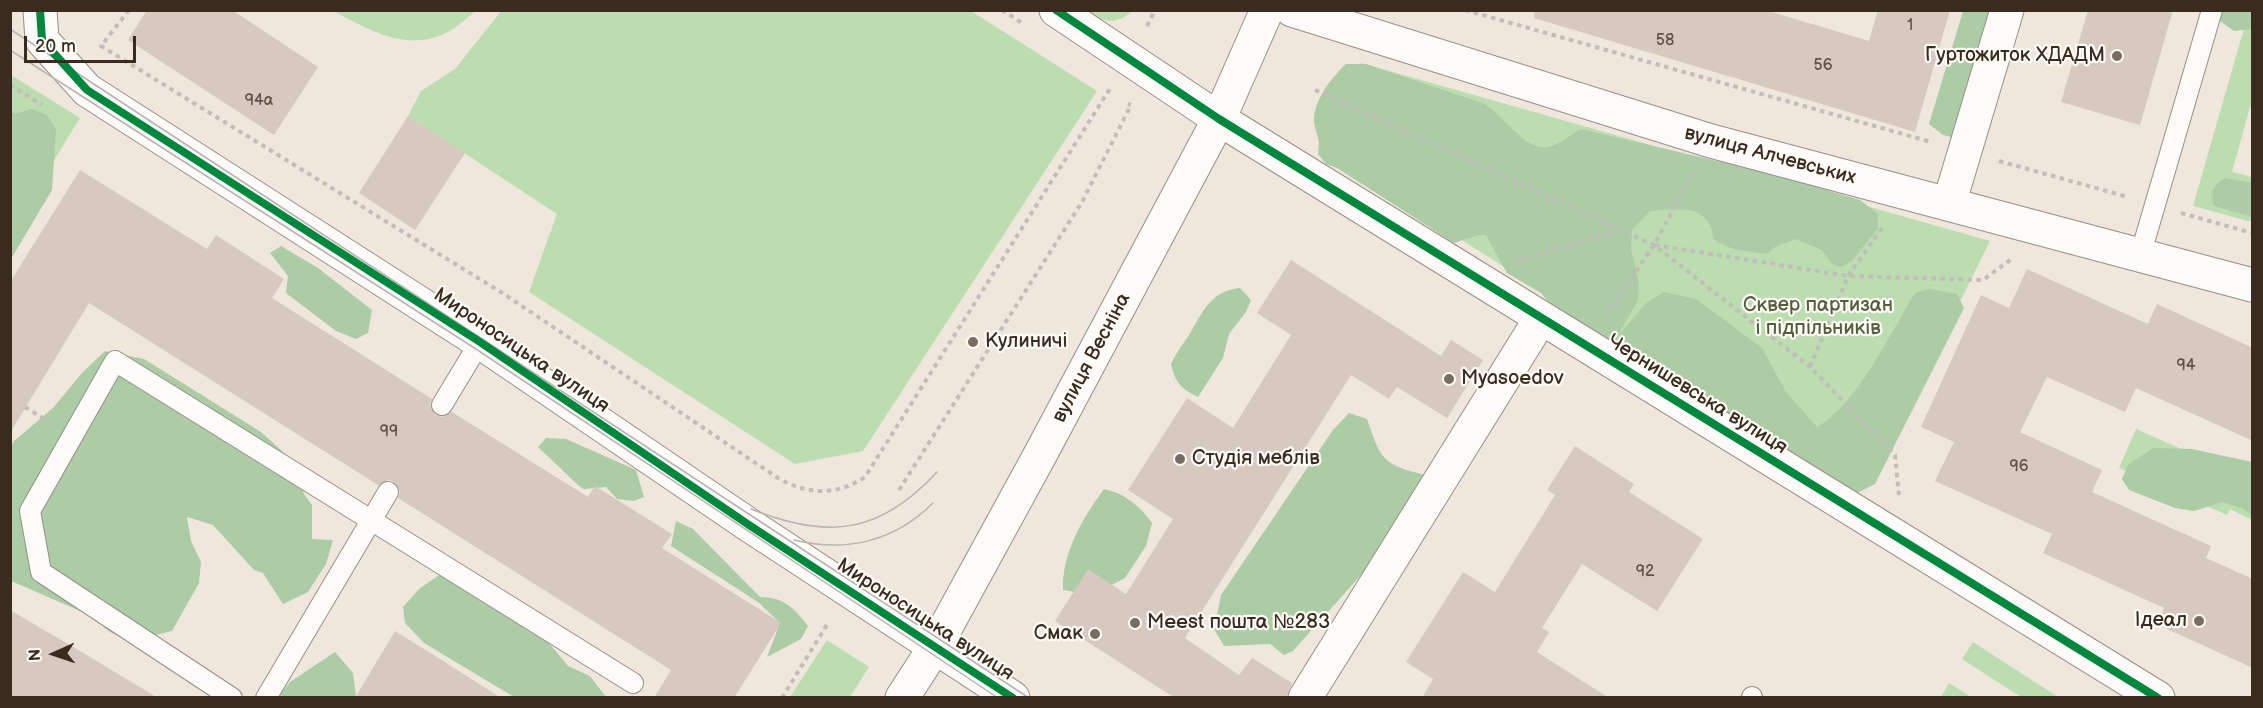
<!DOCTYPE html>
<meta charset="utf-8">
<style>
body{margin:0}
#map{position:relative;width:2263px;height:708px;overflow:hidden;background:#efe7dc;font-family:"Balsamiq Sans",sans-serif}
canvas{display:block}
.frame{position:absolute;inset:0;border:12px solid #3b2a1e;pointer-events:none}
.north{position:absolute;left:24px;top:624px;width:60px;height:60px;-webkit-text-stroke:4px #fdfcf7;paint-order:stroke;rotate:267deg;font-size:16px;font-weight:700;line-height:24px;text-align:center;color:#3b2a1e}
.north::after{content:'';display:block;margin:auto;width:21px;height:27px;background:#3b2a1e;clip-path:polygon(50% 0,100% 100%,50% 72%,0 100%)}
.scale{position:absolute;left:24px;top:36px;width:112px;height:27px;box-sizing:border-box;border:3px solid #3b2a1e;border-top:0;padding-left:8px;font-size:18px;line-height:21px;white-space:nowrap;color:#3b2a1e;-webkit-text-stroke:4px #fdfcf7;paint-order:stroke}
</style>
<div id="map">
<canvas width="2263" height="708"></canvas>
<div class="frame"></div>
<div class="north">N</div>
<div class="scale">20 m</div>
</div>
<script>
const ctx = document.querySelector('canvas').getContext('2d');
ctx.lineJoin = 'round';
function paint(path, color) {
  ctx.fillStyle = color;
  ctx.fill(path, 'evenodd');
}
function trace(path, color, width, dash) {
  ctx.strokeStyle = color;
  ctx.lineWidth = width;
  ctx.lineCap = dash ? 'butt' : 'round';
  ctx.setLineDash(dash || []);
  ctx.stroke(path);
}
function label(font, color, halo, rows, align = 'center') {
  ctx.font = font + ' "Balsamiq Sans",sans-serif';
  ctx.lineWidth = 4.5;
  ctx.setLineDash([]);
  ctx.textBaseline = 'middle';
  ctx.strokeStyle = halo;
  ctx.fillStyle = color;
  for (const [text, x, y, turn = 0] of rows) {
    ctx.save();
    ctx.translate(x, y);
    ctx.rotate((+turn || 0) * Math.PI / 180);
    ctx.textAlign = isNaN(turn) ? turn : align;
    if (halo) ctx.strokeText(text, 0, 0);
    ctx.fillText(text, 0, 0);
    ctx.restore();
  }
}
const green = new Path2D(`
 M502 10 971 11 1097 91 863 451 795 464 529 292 557 214 408 116 421 91 455 69Z
 M333 11H476C467 17 459 26 450 31 408 54 370 30 333 11Z
 M1085 11H1132C1116 26 1103 22 1085 11Z
 M2249 11H2252V100L2232 172 2252 177V222L2193 206Z
 M1361 63 1990 241 1869 486 1599 326 1319 151Z
 M11 75 80 118 11 230Z
 M2136 429 2252 480V520L2230 509 2227 515 2119 468Z
 M827 640 869 667 850 697H790Z
 M1973 642 2058 697H2021L1962 659Z
 M1949 683 1971 697H1941Z`);
const forest = new Path2D(`
 M1963 11H1997L1962 128 1951 137 1943 135 1929 124Z
 M2206 11H2252V29L2234 31Z
 M1346 64H1366L1482 103C1503 112 1526 156 1552 146 1562 142 1572 134 1581 129L1772 174 1860 200 1878 214V228L1852 261 1841 267 1832 264 1822 250 1795 239 1775 247 1767 254C1748 251 1727 251 1713 238 1711 203 1675 209 1650 211L1632 230 1631 249 1639 284 1638 300 1617 337 1647 302 1664 292 1696 299 1762 348 1786 392 1817 427C1857 405 1891 332 1915 293L1929 289 1957 294 1964 308 1875 484 1859 492H1852L1571 330 1541 293 1507 273 1486 235H1478L1454 243 1337 168 1326 164 1318 154C1320 140 1318 139 1315 127 1309 105 1332 77 1346 64Z
 M32 109 47 115 56 129 52 190 11 259V111L15 114Z
 M2225 178 2252 183V217L2214 206C2210 192 2213 185 2225 178Z
 M281 246 318 268 372 310 368 333 356 339 336 331 286 293 288 276 270 253Z
 M1240 288 1251 300 1246 312 1229 334 1223 358 1198 397C1181 389 1175 382 1171 364 1176 353 1183 344 1189 335 1203 312 1210 291 1240 288Z
 M105 351 144 359 261 432 294 462 304 494 312 505V539L333 540 326 564 308 592 283 604 263 573 254 570 213 525 187 517 191 541 201 562 199 583 172 631 129 641 110 632 87 614 11 581 10 448 14 441 53 408 82 373Z
 M1349 413 1367 419C1381 460 1383 465 1426 475L1394 538 1293 651 1284 655 1270 644 1224 646 1214 629 1221 595 1333 430Z
 M546 438 566 439 636 470 644 497 634 501 617 499 606 487 584 489 579 486 538 447Z
 M2153 448 2192 449 2252 462V515L2242 508 2222 502 2194 511 2175 508 2129 490 2122 479 2128 465Z
 M1104 489C1124 493 1140 506 1152 523L1146 546 1125 578 1092 595 1063 590C1062 553 1082 519 1104 489Z
 M676 521 693 529 760 597C784 597 794 608 808 626L801 639 767 657 780 623 758 602 671 546Z
 M445 571 539 631 568 666 590 676 606 697H514L424 643 405 623 403 607 419 589Z
 M335 652 353 673 356 697 281 698 280 694 290 682Z`);
const building = new Path2D(`
 M147 10H232L318 67 274 135 128 40Z
 M1535 10H1765L1869 41 1878 10H1950L1915 132 1534 18Z
 M2088 10H2173L2140 125 2061 102Z
 M408 116 465 153 415 230 359 193Z
 M80 170 207 249 216 235 284 279 272 298 432 399 430 405 435 415 442 417 452 412 588 497 595 486 672 534 662 548 781 623 734 698H654L671 670 398 498 400 492 395 482 388 480 378 485 89 303 10 433V282Z
 M1291 260 1441 356 1451 340 1483 360 1447 418 1397 387 1389 399 1351 375 1185 638 1239 675 1252 658 1292 683 1286 698H1175L1055 621 1088 569 1126 594 1173 519 1128 490 1187 398 1233 428 1291 335 1257 313Z
 M2027 269 2148 324 2157 304 2253 348V441L2136 388 2125 412 2047 377 2020 432 2102 470 2092 492 2211 546 2206 558 2253 579V668L2156 624 2164 608 2043 553 2052 534 1935 481 1954 442 1921 427 1981 295 2009 308Z
 M1575 446 1634 484 1629 492 1703 539 1657 611 1582 564 1542 628 1549 632 1537 652 1609 698H1422L1433 679 1406 662 1463 572 1495 592 1555 495 1547 490Z
 M10 610 80 651 158 698H10Z
 M395 631 440 659 501 698H355Z`);
const path = new Path2D(`
 M129 10 101 46 504 294 778 478C807 495 837 496 865 477L1111 87
 M1002 10 1022 23
 M1465 10 1931 142
 M1147 26 1155 10
 M10 85 42 105
 M1315 90 1654 245 1810 367 1895 455 1899 496
 M1999 161 2128 197
 M2181 213 2252 233
 M1655 245 1848 276 1983 280 2013 258
 M1518 261 1620 230
 M1606 316 1654 245 1694 171
 M1810 367 1848 276 1884 225
 M25 407 49 422
 M899 490 1082 202 1131 105 1128 104
 M782 698 828 623`);
const lane = new Path2D(`
 M2140 256 2212 10
 M442 405 480 342
 M232 698 41 572 30 511 115 361 633 683
 M266 698 388 492
 M1752 698V697`);
const street = new Path2D(`
 M40 10 42 40 87 90 480 342 749 525 1013 698
 M1949 204 2007 10
 M1305 698 1541 318`);
const secondary = new Path2D(`
 M1056 10 1219 119 2158 698
 M1292 10 1711 141 2252 285`);
const primary = new Path2D(`
 M902 698 935 647 1040 455 1219 119 1267 10`);
const tram = new Path2D(`
 M10 29 1029 698
 M10 50 476 349 998 698
 M751 509C828 540 880 534 937 472
 M794 540C847 553 895 541 933 503`);
const cycleway = new Path2D(`
 M40 10 42 40 87 90 480 342 749 525 1013 698
 M1056 10 1219 119 2158 698`);
const markers = [
 [2117,56,6,"#7a6c60"],
 [973,342,6,"#7a6c60"],
 [1449,379,6,"#7a6c60"],
 [1180,459,6,"#7a6c60"],
 [2199,621,6,"#7a6c60"],
 [1135,623,6,"#7a6c60"],
 [1095,634,6,"#7a6c60"]
];
const numberNames = [
 ["1",1910,26],
 ["58",1665,41],
 ["56",1823,66],
 ["94а",259,101],
 ["94",2186,366],
 ["99",389,432],
 ["96",2019,467],
 ["92",1645,572]
];
const poiNames = [
 ["Гуртожиток ХДАДМ",2105,56,"right"],
 ["Кулиничі",985,342],
 ["Myasoedov",1461,379],
 ["Студія меблів",1192,459],
 ["Ідеал",2187,621,"right"],
 ["Meest пошта №283",1147,623],
 ["Смак",1083,634,"right"]
];
const streetNames = [
 ["вулиця Алчевських",1770,156,15],
 ["Мироносицька вулиця",521,351,34],
 ["вулиця Весніна",1092,358,-62],
 ["Чернишевська вулиця",1697,395,32],
 ["Мироносицька вулиця",925,620,33]
];
const parkNames = [
 ["Сквер партизан",1818,306],
 ["і підпільників",1818,329]
];
paint(green, '#bbddb0');
paint(forest, '#abcca5');
paint(building, '#d7c8c0');
trace(lane, '#968f88', 22);
trace(street, '#968f88', 35);
trace(secondary, '#968f88', 35);
trace(primary, '#968f88', 35);
trace(path, '#c0bdba', 4, [4.5, 4.5]);
trace(lane, '#fdfbfa', 20);
trace(street, '#fdfbfa', 33);
trace(secondary, '#fdfbfa', 33);
trace(primary, '#fdfbfa', 33);
trace(tram, '#b7b4b1', 1.5);
trace(cycleway, '#00873e', 8);
for (const [x, y, r, color] of markers) {
  const dot = new Path2D();
  dot.arc(x, y, r, 0, 2 * Math.PI);
  ctx.fillStyle = color;
  ctx.fill(dot);
  trace(dot, '#fdfcf7', 2);
}
label('16px', '#625246', null, numberNames);
label('20px', '#3b2a1e', '#fdfcf7', poiNames, 'left');
label('20px', '#3b2a1e', '#fdfcf7', streetNames);
label('20px', '#555d3f', '#fdfcf7', parkNames);
</script>
